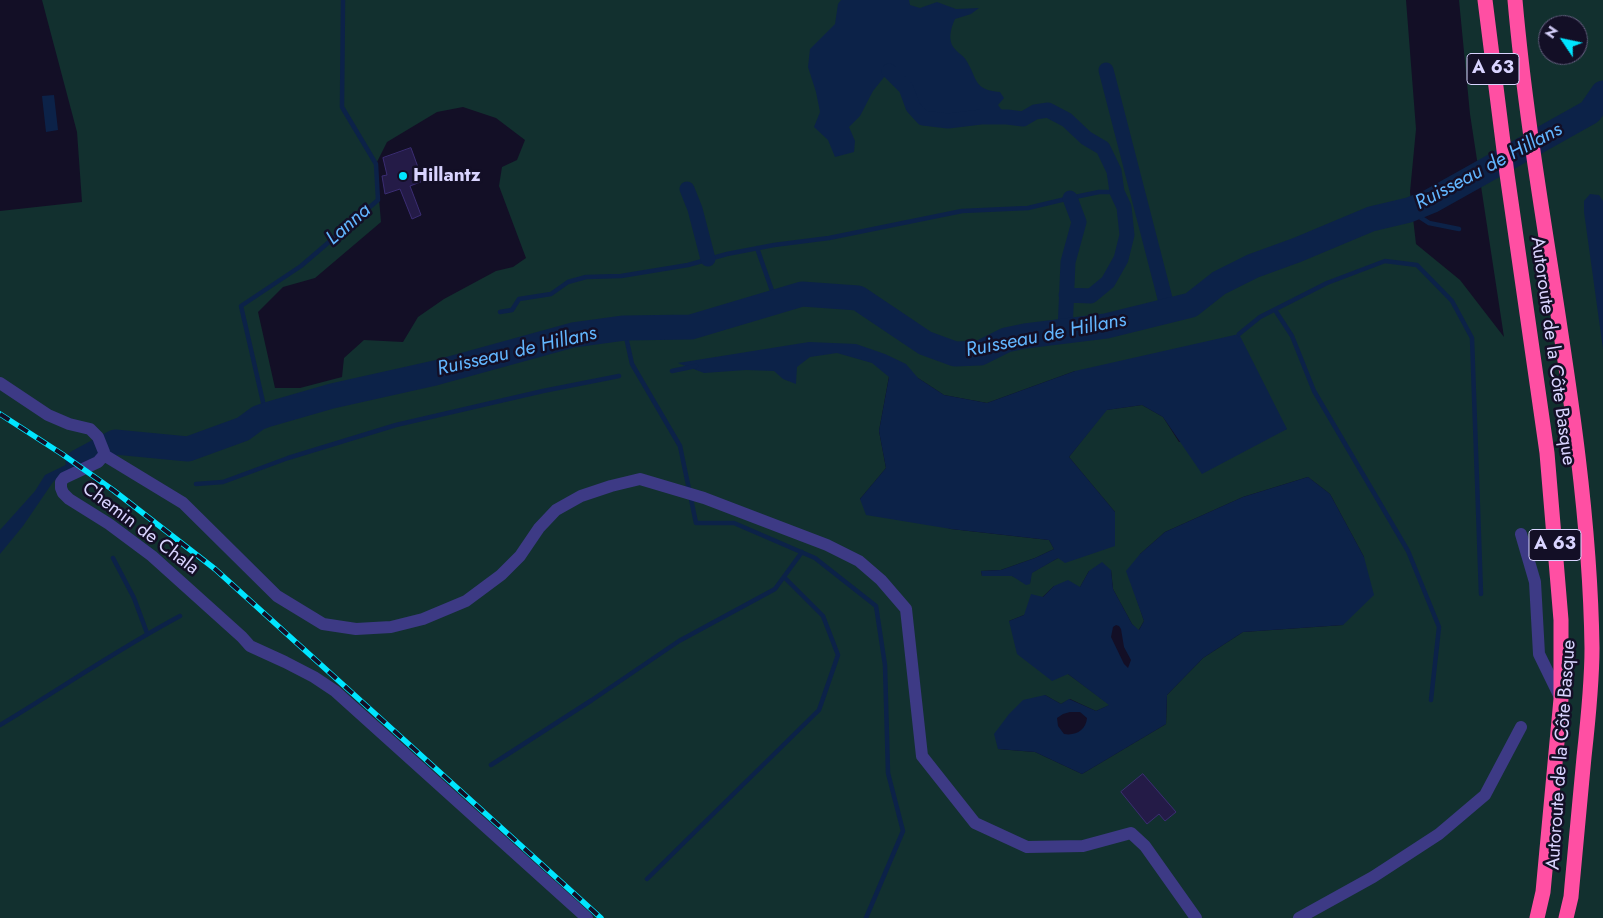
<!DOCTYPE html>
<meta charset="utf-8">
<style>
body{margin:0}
#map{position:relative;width:1603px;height:918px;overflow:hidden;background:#130f26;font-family:Jost,sans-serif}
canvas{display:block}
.north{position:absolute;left:1538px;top:15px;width:50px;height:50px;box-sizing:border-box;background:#130f26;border:1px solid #625e7d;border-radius:50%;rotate:304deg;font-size:14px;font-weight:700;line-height:20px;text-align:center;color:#d9d4ff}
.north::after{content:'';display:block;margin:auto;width:18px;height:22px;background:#00e5ff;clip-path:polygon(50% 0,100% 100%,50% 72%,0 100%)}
</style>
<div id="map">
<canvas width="1603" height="918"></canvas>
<div class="north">N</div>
</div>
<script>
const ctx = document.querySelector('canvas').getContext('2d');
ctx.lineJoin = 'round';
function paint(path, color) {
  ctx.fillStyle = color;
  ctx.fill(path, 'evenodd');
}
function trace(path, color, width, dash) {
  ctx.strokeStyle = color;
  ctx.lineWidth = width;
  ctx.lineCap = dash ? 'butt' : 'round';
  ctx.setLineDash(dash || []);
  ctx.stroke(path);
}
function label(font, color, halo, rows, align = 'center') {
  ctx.font = font + ' Jost,sans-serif';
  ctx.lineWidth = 5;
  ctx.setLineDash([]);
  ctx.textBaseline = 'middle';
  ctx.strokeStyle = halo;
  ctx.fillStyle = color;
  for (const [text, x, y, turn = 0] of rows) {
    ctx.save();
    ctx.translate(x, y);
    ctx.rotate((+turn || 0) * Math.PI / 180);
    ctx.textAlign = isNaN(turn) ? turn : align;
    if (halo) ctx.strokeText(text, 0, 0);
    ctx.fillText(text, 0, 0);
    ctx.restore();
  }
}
const green = new Path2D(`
 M42 0H1406L1416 129 1410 192 1416 244 1460 280 1504 337 1470 114 1459 0H1603V918H0V211L82 202 77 132ZM1548 25H1578V55H1548ZM463 107 496 118 525 140 517 160 502 167 499 186 526 258 513 267 496 271 444 299 418 317 403 342 364 340 344 358 342 377 300 388H275L258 312 283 287 315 278 381 222 376 164 387 142 437 112ZM890 371 918 378 944 395 987 403 1075 371 1287 429 1179 442 1163 417 1142 405 1106 410 1069 457 1115 512 1058 558 1031 573 1030 583 1012 576H982L981 571 1001 570 1035 558 1054 549 1049 540 951 529 860 499 886 468 879 431ZM1308 477 1330 494 1364 557 1343 625 1243 632 1203 658 1167 695 1166 724 1082 774 1035 752 998 749 1045 695 1061 704 1070 699 1096 711 1110 705 1068 674 1009 621 1024 615 1054 586 1080 587 1089 571 1111 570 1113 589 1132 624 1138 631 1144 621 1136 597 1140 554 1165 532 1243 497Z`);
const water = new Path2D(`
 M841 0H909L910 5 920 8 937 2 956 9 979 8 971 14 955 19C951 28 947 41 955 49 958 53 963 55 966 60 978 79 973 90 1000 92L1004 98 998 105 1007 117H981L948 121 923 118 913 107 906 88 889 71 873 91 860 116 849 127 855 141 854 152 835 157 828 140 814 127 820 112 816 92 808 67 810 49 835 24 838 4Z
 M54 95 58 130 46 132 42 96Z
 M1590 194 1599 195 1603 201V349L1584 212V201Z
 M1239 334 1287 429 1202 474 1163 417 1142 405 1107 410 1069 457 1115 512V546L1065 563 1058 558 1032 573 1030 584 1026 585 1012 576H982L981 571 1001 570 1035 558 1054 549 1049 540 951 529 866 515 860 499 886 468 879 431 889 377 872 363 837 353 810 357 797 367 796 384 783 379 774 371 746 370 704 373 678 363 809 342 856 344 885 354 906 364 918 378 944 395 987 403 1075 371Z
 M107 445 109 449 100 453 96 457 60 476 53 482 23 526 0 554V530L35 491 45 475Z
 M1308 477 1330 494 1364 557 1374 595 1343 625 1243 632 1203 658 1167 695 1166 724 1082 774 1035 752 998 749 994 734 1009 714 1023 700 1045 695 1061 704 1069 699 1096 711 1109 705 1068 674 1052 681 1017 654 1009 621 1024 615 1031 594 1043 597 1054 586 1068 580 1080 587 1089 571 1102 562 1111 570 1113 589 1132 624 1139 630 1144 621 1126 571 1140 554 1165 532 1243 497ZM1116 625 1119 626 1121 629 1124 647 1131 660 1128 668 1124 664 1111 637 1113 627ZM1070 712H1080L1087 718C1086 730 1076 736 1064 734L1058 726 1057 718 1063 714Z`);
const stream = new Path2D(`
 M1409 210 1429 223 1459 229
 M757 248 776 302
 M1275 310 1292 336 1314 391 1408 551 1439 627 1431 700
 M500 312 512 310 519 299 551 294 568 282 586 277 621 276 688 265 727 254 774 245 829 238 962 211 1028 208 1070 198 1099 192H1117
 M624 328 632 364 680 446 696 523H734L815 558 876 606 885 665 888 773 903 831 866 918
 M1239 334 1260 317 1327 283 1385 261 1417 265 1452 301 1472 338 1481 594
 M672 371 696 366
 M266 415 241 306 301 266 378 200 376 164 342 107 343 0
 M196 484 223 482 288 458 396 425 543 391 619 376
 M113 558 134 598 147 633
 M0 725C60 689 118 649 180 616
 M491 765 592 700 679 641 775 589 802 552
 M647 879 819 710 838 655 823 616 784 577`);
const canal = new Path2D(`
 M1106 70 1168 310
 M889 71 906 88 913 107 923 118 948 121 981 117H1007L1023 119 1035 112 1048 110 1067 120 1086 138 1103 148 1114 171 1117 192 1124 207 1127 235 1121 259 1108 282 1091 296 1066 295
 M687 189 695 209 708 259
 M1065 331 1068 262 1079 222 1070 198`);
const river = new Path2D(`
 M78 462 115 442 188 449 243 429 258 418 266 415 332 396 435 373 573 335 624 328 691 327 802 294 858 298 925 343 955 354 980 353 1006 340 1025 336 1106 326 1191 305 1219 283 1253 266 1297 250 1371 219 1409 210 1431 201 1590 112 1603 93`);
const building = new Path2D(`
 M411 148 423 181 410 186 421 215 412 219 400 189 385 194 382 176 387 175 383 158Z
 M1143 774 1176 812 1165 821 1159 814 1147 824 1121 792Z`);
const minor = new Path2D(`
 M0 383 48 415 69 424 90 429 98 437 104 452V455L98 462 64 478 61 482V488L63 493 69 499 109 524 152 556 242 637 250 646 285 662 314 677 335 691 587 918
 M104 455 183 503 277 596 323 624 356 629 391 627 423 619 466 601 501 575 520 556 539 528 556 510 581 496 611 486 640 479 704 498 827 545 859 561 881 580 906 609 922 756 975 823 1027 847 1083 846 1131 833 1145 846 1196 918
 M1521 534 1535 582 1539 654 1560 697
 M1299 918 1373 877 1439 834 1485 795 1521 727`);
const highway = new Path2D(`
 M1485 0 1507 174 1547 453 1561 620V699L1543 892 1537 918
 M1515 0C1534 217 1589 430 1592 648 1592 685 1588 721 1584 757 1580 803 1575 850 1571 897L1566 918`);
const rail = new Path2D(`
 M0 414 62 454 113 490 215 569 601 918`);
const markers = [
 [403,176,5,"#00e5ff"]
];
const shields = [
 [1493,69,52],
 [1555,545,52]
];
const shieldNames = [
 ["A 63",1493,69],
 ["A 63",1555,545]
];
const poiNames = [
 ["Hillantz",413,176]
];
const streetNames = [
 ["Autoroute de la Côte Basque",1552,351,82],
 ["Chemin de Chala",140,529,37],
 ["Autoroute de la Côte Basque",1562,755,-86]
];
const waterNames = [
 ["Ruisseau de Hillans",1489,167,-28],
 ["Lanna",349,225,-41],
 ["Ruisseau de Hillans",1046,336,-11],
 ["Ruisseau de Hillans",517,352,-13]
];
paint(green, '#12302f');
paint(water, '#0c2248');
trace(stream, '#0c2248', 4.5);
trace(canal, '#0c2248', 15);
trace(river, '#0c2248', 25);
paint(building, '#241b47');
trace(building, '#3b2d73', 1);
trace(minor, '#3d3a85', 12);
trace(highway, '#ff4fa3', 15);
trace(rail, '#00e5ff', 5.5);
trace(rail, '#130f26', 4, [11]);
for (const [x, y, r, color] of markers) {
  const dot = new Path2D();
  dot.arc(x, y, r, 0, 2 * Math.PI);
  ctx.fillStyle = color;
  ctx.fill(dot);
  trace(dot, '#130f26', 2);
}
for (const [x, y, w] of shields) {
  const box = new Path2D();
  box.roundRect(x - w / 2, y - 15.5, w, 31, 4);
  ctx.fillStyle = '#130f26';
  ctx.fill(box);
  trace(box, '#d9d4ff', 1);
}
label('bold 18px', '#d9d4ff', null, shieldNames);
label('bold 19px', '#d9d4ff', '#130f26', poiNames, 'left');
label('19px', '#d9d4ff', '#130f26', streetNames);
label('italic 20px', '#62b6ff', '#130f26', waterNames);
</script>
